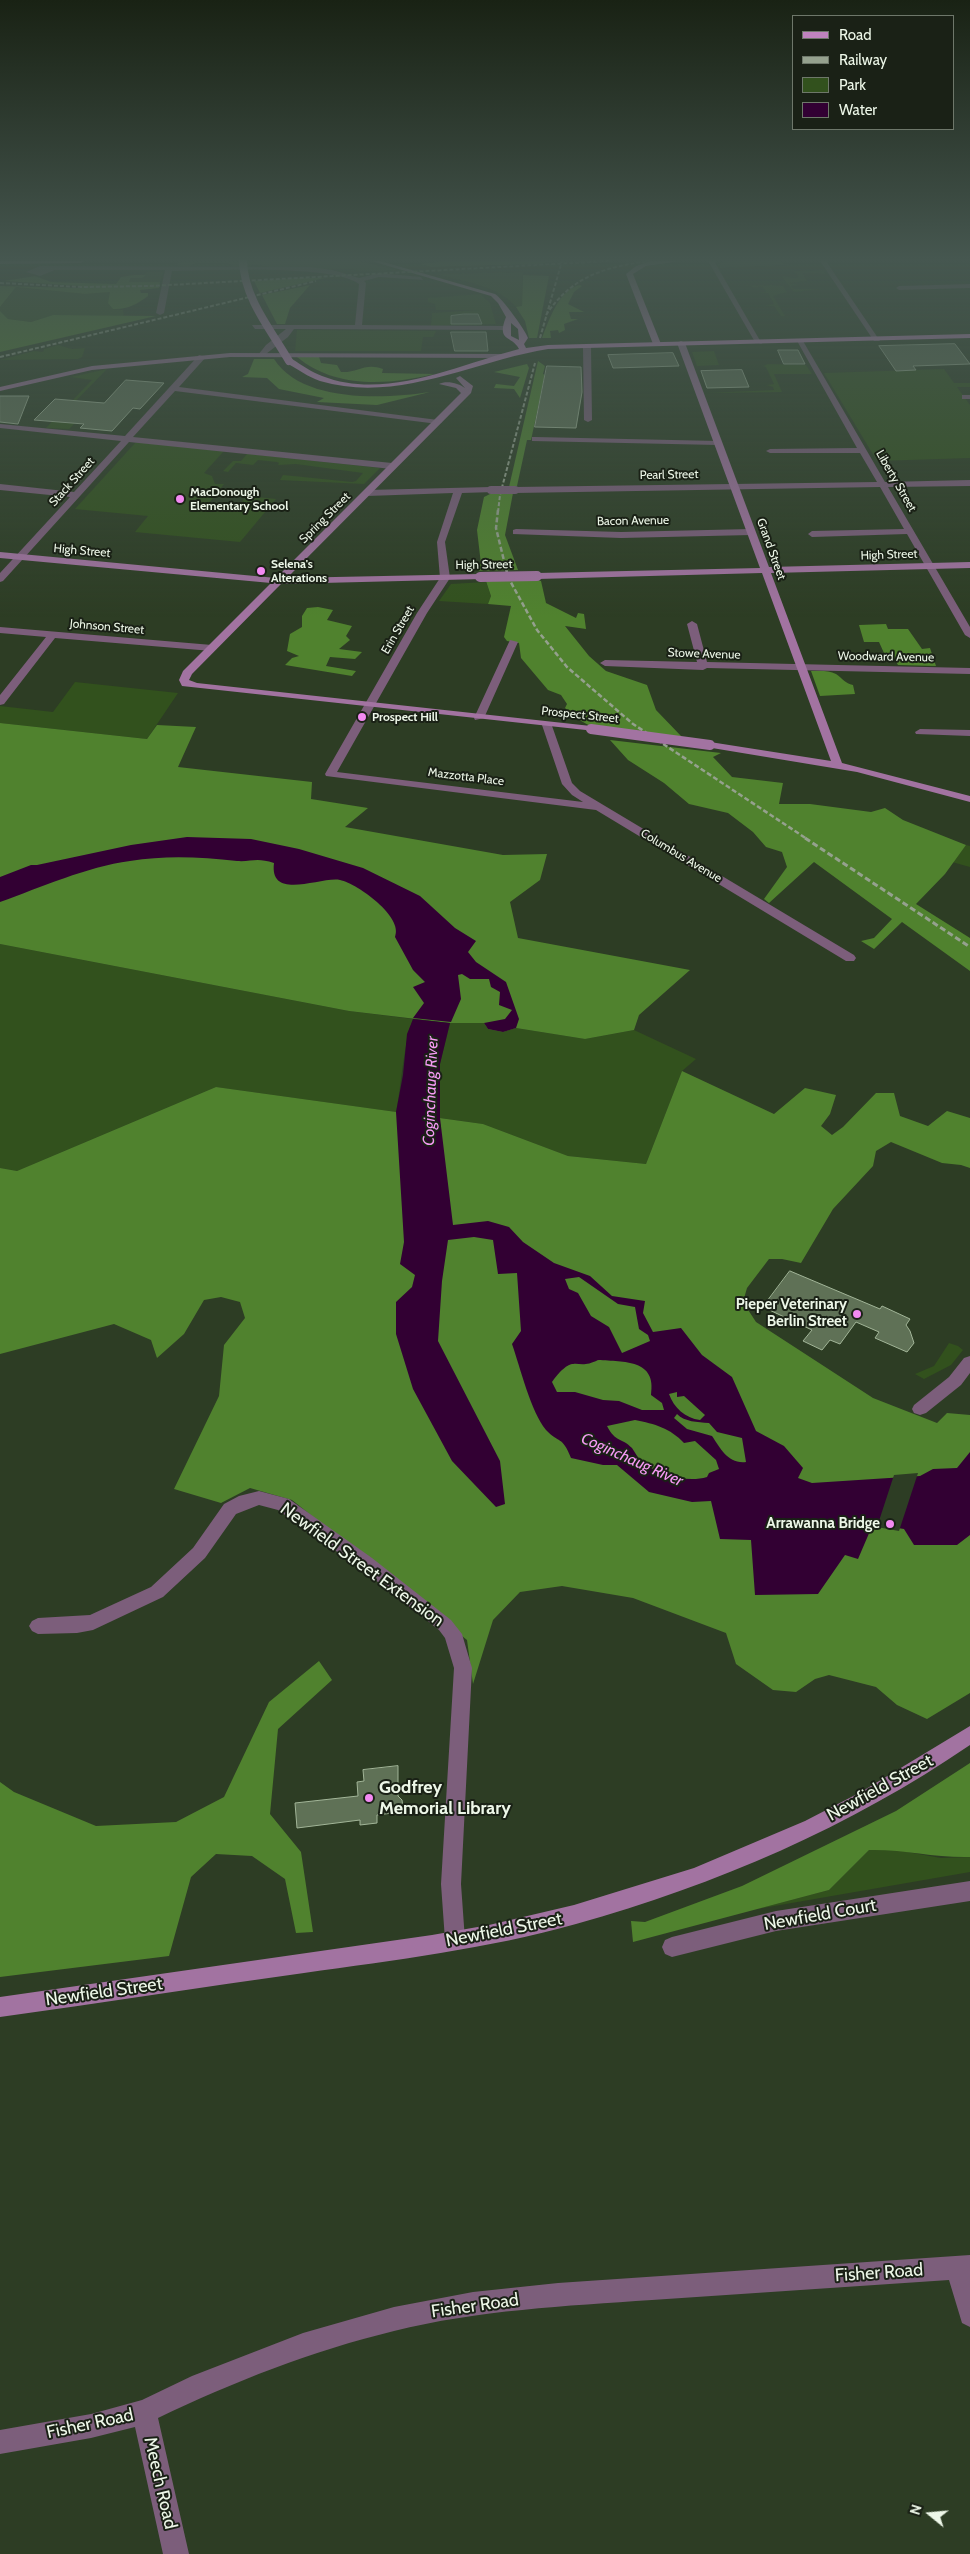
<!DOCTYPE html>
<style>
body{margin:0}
#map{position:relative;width:970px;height:2554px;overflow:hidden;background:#2d3d24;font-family:Cabin,sans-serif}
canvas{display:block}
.legend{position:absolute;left:792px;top:15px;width:162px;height:115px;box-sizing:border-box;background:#1a2116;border:1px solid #6e776a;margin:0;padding:6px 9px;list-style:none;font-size:15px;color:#edf7e8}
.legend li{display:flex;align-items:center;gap:10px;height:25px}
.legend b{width:25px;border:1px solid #6e776a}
.north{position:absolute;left:905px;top:2489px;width:50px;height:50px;-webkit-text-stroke:4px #1a2116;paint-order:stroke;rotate:287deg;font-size:14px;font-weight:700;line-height:20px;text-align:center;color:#edf7e8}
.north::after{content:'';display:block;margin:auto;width:18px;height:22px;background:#edf7e8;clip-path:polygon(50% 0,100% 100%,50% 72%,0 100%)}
</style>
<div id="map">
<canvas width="970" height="2554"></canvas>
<ul class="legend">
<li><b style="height:6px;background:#bf83be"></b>Road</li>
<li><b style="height:6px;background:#95a18e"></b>Railway</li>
<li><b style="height:14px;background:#32511d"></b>Park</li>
<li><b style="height:14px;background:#320033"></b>Water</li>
</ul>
<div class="north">N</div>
</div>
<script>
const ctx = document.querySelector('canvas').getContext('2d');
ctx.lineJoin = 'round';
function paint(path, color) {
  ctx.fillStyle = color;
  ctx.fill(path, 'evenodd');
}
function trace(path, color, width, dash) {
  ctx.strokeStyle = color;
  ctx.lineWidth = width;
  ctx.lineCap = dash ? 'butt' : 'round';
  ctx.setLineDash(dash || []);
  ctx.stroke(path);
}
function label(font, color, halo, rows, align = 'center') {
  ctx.font = font + ' Cabin,sans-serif';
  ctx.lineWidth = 4;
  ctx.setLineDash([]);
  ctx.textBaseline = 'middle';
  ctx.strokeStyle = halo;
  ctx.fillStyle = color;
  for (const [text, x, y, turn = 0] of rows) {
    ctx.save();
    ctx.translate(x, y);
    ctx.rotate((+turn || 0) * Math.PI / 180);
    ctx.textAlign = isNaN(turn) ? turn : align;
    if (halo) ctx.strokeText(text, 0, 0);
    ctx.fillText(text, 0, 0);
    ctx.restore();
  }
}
const green = new Path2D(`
 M357 261 399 270 364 272 351 269H279L259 265 234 267 228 263H196L188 267 174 265 181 262Z
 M726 261H781L783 264 791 265 720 268 719 264Z
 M823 270 826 274 803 273 807 281 789 283 798 285 791 286 794 289H822L794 292 781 276 797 278 798 275 794 271Z
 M148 271 163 272 160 282 128 283 131 278 142 277Z
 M523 272 522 307H516C498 285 461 281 435 274Z
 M772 285 783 286 787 292 773 296 785 316H781L774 306H765L774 304 768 293H758L766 292 762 286 754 288 751 286H733Z
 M16 287 85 294 110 292 113 309 123 310 124 316 53 315 31 322 8 319 0 311V307Z
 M480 294 490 303 496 324 431 326 432 313 480 310H436L435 304 428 302V298Z
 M297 330 436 331 433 337H423L421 351H295Z
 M58 345 72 349 85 348 82 357 78 359 0 360 34 351 43 352 44 349Z
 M714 351 719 365 697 366 692 352Z
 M768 364 806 365 812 374H774L782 392 707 393 774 390 773 387 767 385 774 384 766 367 763 366Z
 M107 369 60 417 78 420 69 429 46 428 92 380 71 377Z
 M944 369 954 383H970V387H957L970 405V458L877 461 824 373Z
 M136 442 224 451 204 473 212 476 215 484H224L209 503 251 507 239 505 247 496 276 499 240 542 135 532 148 516 75 509Z
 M241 453 380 468 364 484 280 480 283 475 352 482 356 481 363 473 296 464 278 465 279 463 277 462 258 460 253 465 236 463 228 472 223 471 233 461H241L247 454Z
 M486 582 491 596 488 604 439 601 451 584Z
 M75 682 178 693 147 739 0 723V706L53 712Z
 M966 845 970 846V867L952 862Z
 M0 944 349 1011 413 1019C403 1046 402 1082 396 1112L216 1087 17 1171 0 1168Z
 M474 1022 484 1023 503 1032 516 1028 585 1039 634 1030 696 1059 682 1071 646 1164 568 1156 483 1124 440 1118V1064L450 1023Z
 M949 1343 958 1346 963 1350 951 1365 924 1379 915 1374 934 1366Z
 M890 1849 941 1858 970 1857V1872L757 1909 829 1890 869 1850Z`);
const forest = new Path2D(`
 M446 261H555L537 264 431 267 420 264Z
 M134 275H146L142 278H131L129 282H160L159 288 140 290 141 293H148V296C137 304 127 310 113 309L108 303 110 292 85 294 16 287 0 307V286L80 288 81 286 4 281 35 276 51 282 116 284 121 277Z
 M523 275 549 276 537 338H529L525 321 516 307 522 306Z
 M300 278H325L260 293 254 281Z
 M310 285 290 308 285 324H277L262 295Z
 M580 285 582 286 574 292 568 304 584 312H569L571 319H578L564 324 565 330 559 333 558 330 550 331 551 338H542C549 320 559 289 580 285Z
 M0 311 8 319 31 322 53 315 156 316 0 352Z
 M297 357H319L321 363 337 365 341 372C358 373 365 362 383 369L382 373 434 374C388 385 336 389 297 357Z
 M254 359H274C302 403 384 399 430 392L377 405 317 402 324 398 279 389 267 378 242 377 248 374Z
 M538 361 545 366 543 374 545 375 531 440H527L517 486 509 487Z
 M527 364 529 368 520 398 514 389 494 388 496 384 514 386 520 377 494 372Z
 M513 493 505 535 518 570 462 571 481 564 477 530 484 497 490 494Z
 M536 580 541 581 546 603 576 618 578 613 584 614 586 629 565 626 589 656 606 671 647 685 656 710 682 737 590 726 576 718 565 708 567 704 561 695 548 690 521 658 519 643 507 641 504 637 511 606 488 604 491 596 486 581Z
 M318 607 333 610 327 620 352 626 346 636 350 640 339 649 362 652 355 659 330 657 326 666 356 671 352 676 285 665 292 658 299 656 287 651 290 634 302 627V616L307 608Z
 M886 624 888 629H908L922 649 930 648 936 666 898 665 892 655 884 653 879 642H864L859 625Z
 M811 671C819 671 829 670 836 674 843 679 845 683 853 685L855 694 820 696Z
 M0 723 147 739 157 725 196 727 178 767 312 782 311 799 368 808 345 827 503 855 547 854 540 880 510 902 518 938 690 970 639 1015 634 1030 585 1039 516 1028 503 1032 488 1029 484 1023H450L349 1011 0 944Z
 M610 740 721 753 713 757 732 777 783 783 779 804H810L871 812 885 808 903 820 966 845 945 874 916 904 970 938V971L902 922 874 949 861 941 874 938 892 919 814 862 769 903 764 899 787 867 782 852 766 847 753 832 728 813 689 804 664 783 628 760Z
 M682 1071 774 1114 805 1088 836 1095 830 1114 821 1126 832 1135 843 1127 876 1093H894L900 1116 928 1126 947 1111 970 1118V1168L961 1165 942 1163 891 1142 876 1151 873 1166 833 1209 801 1263 782 1259H769L747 1288 743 1302 756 1322 873 1398 937 1423 947 1413 970 1415V1693L927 1719 897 1705 876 1687 829 1675 815 1679 796 1692 773 1690 736 1664 726 1633 633 1598 562 1586 520 1592 493 1620 473 1684 467 1640 292 1500 250 1488 221 1503 174 1489 219 1396 224 1345 245 1318 240 1302 221 1297 204 1300 184 1334 157 1358 151 1340 114 1324 0 1354V1168L17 1171 216 1087 483 1124 568 1156 646 1164Z
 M319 1661 332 1680 278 1729 270 1814 301 1852 313 1932 296 1933 285 1879 252 1856 216 1854 191 1877 169 1956 0 1977V1782L14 1792 96 1826 176 1822 224 1797 269 1702Z
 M970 1763V1857C935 1858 903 1849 869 1850L829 1890 633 1942 631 1921 645 1922 742 1886 896 1811Z`);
const water = new Path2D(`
 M187 837 251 839 299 849 363 868 420 896 455 928 476 941 468 952 476 962 506 982 519 1019 516 1028 503 1032 488 1029 484 1023 505 1019 512 1010 499 1005 500 992 491 987 489 979H470L462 974 458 975 461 999 451 1022 413 1018 424 1003 413 987 425 982 413 970 395 937C404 917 358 884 340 880 322 876 269 902 274 863 256 857 252 862 237 861 201 857 166 855 130 861 86 867 42 887 0 902V877L31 865H37L131 845Z
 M413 1019 450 1023 440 1064V1118L453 1225 488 1221 509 1227 523 1242 554 1263 590 1276 612 1296 645 1301 643 1313 653 1332 681 1328 702 1355 732 1377 756 1431 784 1446 803 1468 798 1478 812 1483 920 1476 933 1469 957 1468 970 1452V1535L957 1545H914L904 1529 873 1524 858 1559 845 1555 818 1594 755 1595 751 1540 720 1539 711 1501 692 1502 649 1492 617 1465H603L571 1458C562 1435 559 1444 546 1430 531 1412 520 1367 512 1344L521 1331 517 1273 498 1274 493 1240 474 1237 448 1240 442 1281 438 1341 500 1461 505 1504 496 1507 452 1461 413 1389 396 1334V1302L412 1287 415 1275 400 1264 404 1242 396 1112 403 1075 407 1034ZM579 1277 618 1304 635 1307 639 1329 648 1335 650 1341 622 1353 609 1327 591 1316 578 1293 569 1289 565 1279ZM598 1360C624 1362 657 1359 651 1395L662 1403 664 1410H642L619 1401 603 1400 575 1392H557L552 1382C575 1351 575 1372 598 1360ZM677 1392V1397L684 1396 705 1415 700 1420C685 1418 674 1408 669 1394ZM677 1414C685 1422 697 1422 709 1423L717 1432 742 1438 746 1462C728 1464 721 1449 712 1436L687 1429 674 1418ZM635 1420C655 1424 670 1428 684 1443L695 1441 716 1460 719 1469 709 1473 707 1477C687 1483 657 1475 641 1461 637 1457 635 1452 632 1448 621 1437 616 1443 607 1426Z`);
const pier = new Path2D(`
 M918 1473 899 1531 877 1527 894 1475Z`);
const building = new Path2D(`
 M464 314H478L482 324H451V316Z
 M451 332H486L488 351H455Z
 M955 344 970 364 913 366 916 370 896 371 879 346Z
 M778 350H798L805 364H784Z
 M673 353 679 366 613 368 608 355Z
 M547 366 581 367 582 392 576 428 535 427Z
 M742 370 749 387 707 388 701 371Z
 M126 380 164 383 140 409 133 408 112 431 80 428 84 424 34 420 55 399 104 403Z
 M0 396H29L18 424 0 422Z
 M790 1271 880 1309 882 1306 910 1319 906 1325 910 1331 914 1343 907 1352 875 1338 879 1332 856 1322 840 1344 830 1340 822 1350 803 1341 812 1330 763 1307Z
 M398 1766V1796L402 1800 403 1808 400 1812 377 1815V1823L360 1825V1820L297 1828 295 1803 358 1796 357 1782 364 1781 363 1770Z`);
const street = new Path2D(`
 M708 261H714L762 344 755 342Z
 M820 261H826L880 341H874Z
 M40 266 309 267 333 270 359 278 379 273 421 277 423 280 379 277 364 281 366 283 362 325 506 326 510 328 506 330 294 329 288 337 262 357 258 355 266 345 286 329H255L252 325H355L359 284C332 264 211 271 172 271L164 313 160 315 156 313 165 270H55L40 276 26 272Z
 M970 284V288L899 290 896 288 899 286Z
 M796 339 803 341 885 482 970 480V486L888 487 970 627V638L965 635 907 534 812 537 808 534 812 531 904 529 880 487 515 493 511 490 515 487 877 482 860 453H770L766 451 770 449 857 448Z
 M587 345 591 347 592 420 588 422 584 420 583 347Z
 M199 355 206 357 179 387 438 420 442 422 438 424 175 391 133 437 392 463 396 466 392 469 129 442 3 581 0 582V573L70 497 0 490V484L74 492 121 441 0 428V424L125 436Z
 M962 395H970V399H962Z
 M535 437 718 441 722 443 718 445 532 441V437Z
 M491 487 494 488V492L462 493 445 542 450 578 427 613 337 772 583 802 572 795 562 784 542 725 543 723H551L572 783 580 791 854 955 856 958 854 961H846L596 810 326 776 325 774 417 613 440 578 437 542 453 493 367 496 363 493 367 490Z
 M516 529 621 532 751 529 755 532 751 535 621 538 513 534V530Z
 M692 621 697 624 707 662 970 668V674L707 668 703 670 605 666 600 663 605 660 697 662 687 624Z
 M0 627 212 645 217 648 212 651 55 638 4 704 0 705V695L46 637 0 633Z
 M510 640 518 642 484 718 475 720 474 718Z
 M920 729 970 730V736L916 734 915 732Z
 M970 1356V1373L961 1385 926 1413 920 1415 914 1413 912 1409 914 1405 949 1377 964 1358Z
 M259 1491 289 1499 372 1558 451 1620 462 1634 472 1668 461 1884 465 1940 462 1947 455 1950 448 1947 445 1940 441 1884 454 1668 445 1638 439 1630 360 1568 278 1510 259 1505 236 1514 205 1558 163 1597 93 1630 77 1633 38 1634 32 1631 29 1626 32 1621 38 1618 90 1615 151 1587 193 1548 224 1504 239 1496Z
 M970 1881V1901L776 1931 672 1957 665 1954 662 1947 665 1940 672 1937 776 1911Z
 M970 2255V2327L962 2323 949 2280C850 2287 751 2293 652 2300 566 2306 478 2310 394 2331 312 2351 233 2382 158 2418L189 2554H163L135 2427 91 2438 0 2454V2430L91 2414 142 2400 192 2376 303 2333 394 2307 473 2292 558 2283Z`);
const secondary = new Path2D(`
 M681 341 685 343 769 567 970 562V568L771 573 842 763 970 796V802L857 772 706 747 705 745 710 742 831 761 762 573 537 579 532 576 537 573 760 568 677 343Z
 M230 353 502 354 506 356 502 358 230 357 92 370 0 391V387L92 366Z
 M460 376 473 386 471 393 287 578 480 574 485 577 483 579 281 584 192 674 189 680 197 683 591 726 595 727V731L182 686 179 680 183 671 271 583 0 558V552L276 578 461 393 456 388 439 384C446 380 459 383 465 388L456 378Z
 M970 1726V1745C850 1827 716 1885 576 1924 487 1949 395 1960 304 1973 203 1987 101 2003 0 2017V1997L432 1935 489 1925 574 1905 694 1868 805 1821 861 1792Z`);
const primary = new Path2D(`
 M651 261H680L646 266 633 274 661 344 657 346 653 344 626 274 636 266Z`);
const highway = new Path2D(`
 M0 261H84L81 263 0 264Z
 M371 261H380L495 294C502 298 526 331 528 338L524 344 526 348 548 345 970 334V338L548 349C473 361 398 404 320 381 308 377 298 369 286 363V359H292C302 365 311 372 322 376 386 401 457 365 519 349 512 335 496 342 506 317L498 303 491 296ZM511 323 518 329 519 340 511 336Z`);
const railFar2 = new Path2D(`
 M0 283 82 287 150 286 610 261
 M546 315C572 276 605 267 649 261
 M540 338 562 261
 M0 357 316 281
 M498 512 500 495 535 363`);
const railFar1 = new Path2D(`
 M498 510 496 528 508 577 537 630 567 667 633 724 807 839`);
const rail = new Path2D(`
 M805 838 970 947`);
const streetBridge = new Path2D(`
 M491 490H515`);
const secondaryBridge = new Path2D(`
 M480 577 537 576
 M591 729 710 745`);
const highwayBridge = new Path2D(`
 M243 261C244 298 271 330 289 361`);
const markers = [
 [180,499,5,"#f38af2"],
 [261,571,5,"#f38af2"],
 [362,717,5,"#f38af2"],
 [857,1314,5,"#f38af2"],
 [890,1524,5,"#f38af2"],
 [369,1798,5,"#f38af2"]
];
const farStreetnames = [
 ["Pearl Street",669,475,-1],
 ["Liberty Street",896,481,60],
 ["Stack Street",72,482,-48],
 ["Spring Street",325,518,-45],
 ["Bacon Avenue",633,521,-1],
 ["Grand Street",771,549,70],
 ["High Street",82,551,5],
 ["High Street",889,555,-2],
 ["High Street",484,565,-1],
 ["Johnson Street",107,627,5],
 ["Erin Street",398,630,-60],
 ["Stowe Avenue",704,654,2],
 ["Woodward Avenue",886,657,1],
 ["Prospect Street",580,715,6],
 ["Mazzotta Place",466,777,7],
 ["Columbus Avenue",681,856,31]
];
const farPoinames = [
 ["MacDonough",190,492],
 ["Elementary School",190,506],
 ["Selena's",271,564],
 ["Alterations",271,578],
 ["Prospect Hill",372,717]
];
const poiNames = [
 ["Pieper Veterinary",847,1305],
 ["Berlin Street",847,1322],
 ["Arrawanna Bridge",880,1524]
];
const waterNames = [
 ["Coginchaug River",431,1091,-88],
 ["Coginchaug River",632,1460,24]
];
const nearStreetnames = [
 ["Newfield Street Extension",362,1565,36],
 ["Newfield Street",880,1788,-29],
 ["Newfield Court",820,1915,-10],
 ["Newfield Street",504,1930,-11],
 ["Newfield Street",104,1992,-8],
 ["Fisher Road",879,2273,-4],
 ["Fisher Road",475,2306,-8],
 ["Fisher Road",90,2424,-12],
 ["Meech Road",160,2483,77]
];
const nearPoinames = [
 ["Godfrey",379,1788],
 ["Memorial Library",379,1809]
];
paint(green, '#32511d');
paint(forest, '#50822e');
paint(water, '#320033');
paint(pier, '#2d3d24');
paint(building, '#5f7156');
trace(building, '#a2b598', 1);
paint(street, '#7c5e7b');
paint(secondary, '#a273a1');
paint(primary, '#bf83be');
paint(highway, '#d990d8');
trace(railFar2, '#95a18e', 2, [4, 2]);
trace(railFar1, '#95a18e', 2.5, [5, 2.5]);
trace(rail, '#95a18e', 3, [6, 3]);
trace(streetBridge, '#7c5e7b', 8);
trace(secondaryBridge, '#a273a1', 10);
trace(highwayBridge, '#d990d8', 8);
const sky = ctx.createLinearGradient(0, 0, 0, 618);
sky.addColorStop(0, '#192214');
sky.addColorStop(0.42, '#465750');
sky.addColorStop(1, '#46575000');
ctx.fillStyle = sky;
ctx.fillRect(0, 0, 970, 618);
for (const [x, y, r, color] of markers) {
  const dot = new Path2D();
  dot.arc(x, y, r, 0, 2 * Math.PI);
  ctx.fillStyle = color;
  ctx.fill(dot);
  trace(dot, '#1a2116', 2);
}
label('12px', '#edf7e8', '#1a2116', farStreetnames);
label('bold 12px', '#edf7e8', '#1a2116', farPoinames, 'left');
label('bold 15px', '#edf7e8', '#1a2116', poiNames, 'right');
label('italic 16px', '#f69af4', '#1a2116', waterNames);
label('18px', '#edf7e8', '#1a2116', nearStreetnames);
label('bold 18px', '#edf7e8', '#1a2116', nearPoinames, 'left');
</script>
